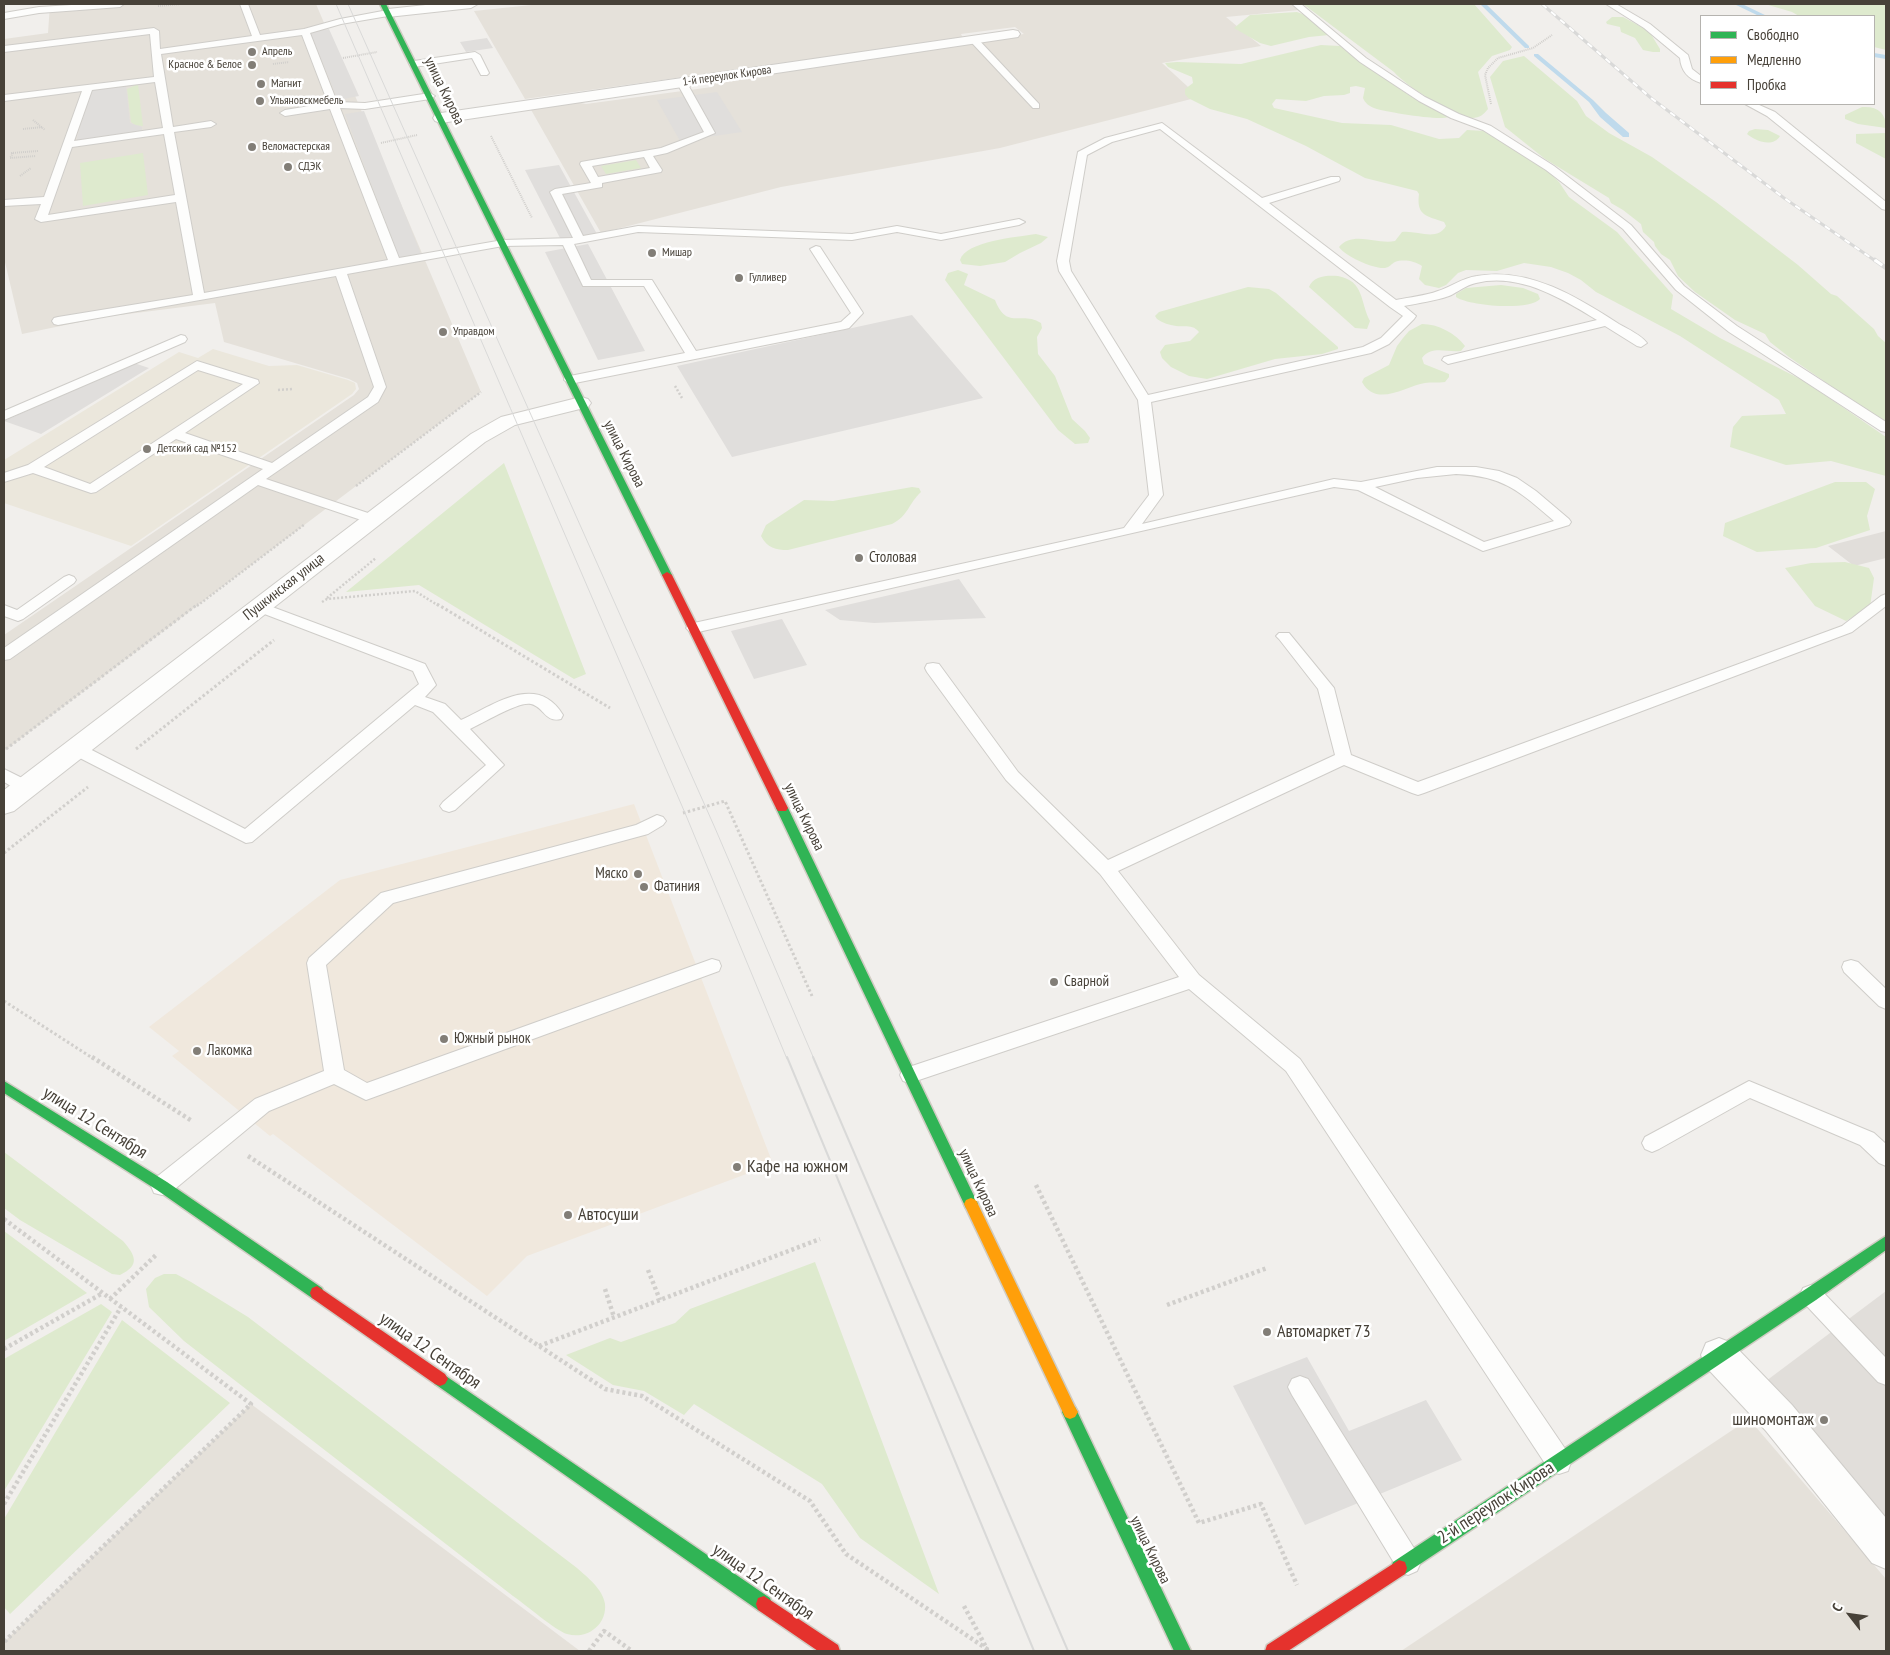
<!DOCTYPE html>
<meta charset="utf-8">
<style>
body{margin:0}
#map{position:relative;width:1890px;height:1655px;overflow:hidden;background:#f1efec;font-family:"PT Sans Narrow",sans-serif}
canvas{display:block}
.frame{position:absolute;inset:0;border:5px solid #474138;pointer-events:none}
.legend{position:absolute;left:1700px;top:15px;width:175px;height:90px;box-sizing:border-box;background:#fff;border:1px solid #b5b3af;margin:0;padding:6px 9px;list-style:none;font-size:15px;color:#474138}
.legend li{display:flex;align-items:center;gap:10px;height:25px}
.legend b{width:25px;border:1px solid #b5b3af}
.north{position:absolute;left:1825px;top:1590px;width:50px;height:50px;-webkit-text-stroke:4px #fff;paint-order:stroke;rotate:300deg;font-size:14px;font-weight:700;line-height:20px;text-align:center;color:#474138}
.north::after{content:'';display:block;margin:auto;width:18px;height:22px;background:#474138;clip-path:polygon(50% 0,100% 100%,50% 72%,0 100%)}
</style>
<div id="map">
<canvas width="1890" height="1655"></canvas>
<div class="frame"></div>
<ul class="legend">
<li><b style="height:6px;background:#30b455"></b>Свободно</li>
<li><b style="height:6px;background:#ff9f0a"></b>Медленно</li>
<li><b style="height:6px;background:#e5322d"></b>Пробка</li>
</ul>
<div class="north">С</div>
</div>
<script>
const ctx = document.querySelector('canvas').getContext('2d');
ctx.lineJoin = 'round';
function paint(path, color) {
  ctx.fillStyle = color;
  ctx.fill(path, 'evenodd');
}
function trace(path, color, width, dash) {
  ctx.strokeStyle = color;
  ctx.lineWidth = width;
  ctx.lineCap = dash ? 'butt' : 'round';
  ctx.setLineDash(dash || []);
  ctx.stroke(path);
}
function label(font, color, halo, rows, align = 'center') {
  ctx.font = font + ' "PT Sans Narrow",sans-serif';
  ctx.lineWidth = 5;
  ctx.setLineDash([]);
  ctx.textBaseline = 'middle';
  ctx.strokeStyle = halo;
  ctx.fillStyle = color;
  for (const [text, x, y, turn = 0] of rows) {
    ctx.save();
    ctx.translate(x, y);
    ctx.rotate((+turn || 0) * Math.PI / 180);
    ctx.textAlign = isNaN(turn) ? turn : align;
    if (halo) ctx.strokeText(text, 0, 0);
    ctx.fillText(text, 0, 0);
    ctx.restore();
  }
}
const residential = new Path2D(`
 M50 4H316L481 392 4 751V635L354 395 359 389 357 383 349 379 224 342 215 303 104 317 22 334 4 258V39L48 33Z
 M541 4H1292L1299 10 1226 17 1261 46 1162 63 1199 97 1000 148 781 187 601 233 530 108 575 102 586 104 712 87 709 81 1024 34 1015 27 961 34 963 38 525 99 474 11Z
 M251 1404 580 1651H4V1642Z
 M1749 1419 1886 1579V1651H1401Z`);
const commercial = new Path2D(`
 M634 804 773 1164 527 1256 487 1296 273 1134 270 1136 172 1056 179 1051 149 1027 340 880Z`);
const industrial = new Path2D(`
 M1886 531V558L1854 566 1828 546Z
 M1886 1291V1517L1766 1381Z`);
const education = new Path2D(`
 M213 349 269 366 297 365 348 380 355 383 356 389 352 394 131 546 4 503V460L179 352 198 358Z`);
const green = new Path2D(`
 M1303 4H1474L1512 47 1510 50 1492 56 1478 72 1488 109C1484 114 1480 118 1472 118 1455 118 1405 85 1394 72Z
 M1765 4H1886V50L1874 47V16H1799L1792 12Z
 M1297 12 1305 15 1329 35 1309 37 1271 46 1260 43 1234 28 1250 15Z
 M1612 17H1623L1649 31 1660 49V52H1653L1643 50 1635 38 1621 32 1620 27 1607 24 1606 22Z
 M1321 45 1340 46 1360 62 1412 97 1448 117C1440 121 1385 112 1374 108 1369 106 1365 103 1363 98L1365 88 1356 86 1350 87V93L1344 95 1324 96 1306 101 1276 99 1272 104 1274 108 1342 123 1391 125 1439 139 1459 138 1467 130 1485 131 1547 170 1559 182 1569 197 1617 232 1673 295 1671 309 1720 338 1806 382 1886 437V476L1831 461 1786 465 1730 447 1733 427 1742 416 1786 414 1779 400 1680 336 1596 292 1581 280 1568 273 1551 267 1524 263 1497 271 1466 270 1458 273 1446 285 1439 288 1425 285 1419 279 1422 266C1415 261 1403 259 1395 262 1391 264 1390 267 1385 268 1373 269 1345 256 1339 247 1353 230 1377 245 1395 241L1402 232C1417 230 1437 242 1446 226L1444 222C1427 216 1416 216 1419 194L1417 191 1365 178 1306 146 1247 119 1210 109 1188 98 1185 94V89L1193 83 1192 77 1168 67 1165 63 1177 62 1241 64Z
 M1524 56 1577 101 1586 116 1609 133 1652 157 1716 202 1798 265 1831 294 1837 296 1874 329 1878 336 1886 343V424L1789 357 1770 342 1765 334 1735 320 1695 292 1678 276 1670 260 1661 254 1655 246 1654 242 1643 232 1641 224 1623 210 1611 203 1609 198 1545 159 1505 127 1490 77 1503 61Z
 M138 84 143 126 135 125 131 122 127 89Z
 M1862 107C1878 106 1886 113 1886 128L1858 124 1845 119V115Z
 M1755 129 1768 130 1780 136C1773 148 1755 141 1747 134L1749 131Z
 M1886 133V159L1856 143V134Z
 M143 153 148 195 83 206 80 163Z
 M636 160 641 168 606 174 601 166Z
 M1036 234 1048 237 1041 243 1020 253 1005 262 980 266 962 264 960 260C966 241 1017 237 1036 234Z
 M958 270 968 274 964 285 995 300C1007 331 1021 310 1041 323L1042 328 1037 337 1038 354 1055 376 1072 419 1085 431 1090 438 1088 443 1075 444 1058 430 945 280 948 273Z
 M1338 276C1365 281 1360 303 1370 321L1367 329 1355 328 1309 287C1313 276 1327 275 1338 276Z
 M1501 285 1523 288 1538 294 1540 299C1529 311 1469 306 1456 297V294L1466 288Z
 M1248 287 1269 289 1276 293 1338 347V349L1322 354 1275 359 1207 379 1189 376 1171 367 1162 358 1160 352 1165 345 1190 341 1199 332C1193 324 1185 327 1176 326 1169 325 1163 323 1157 319L1155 316 1159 312Z
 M1422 324C1438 324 1455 333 1465 346L1461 351C1447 353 1432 345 1422 358L1424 364 1449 374V377L1445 382C1438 383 1431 382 1425 383 1406 386 1376 408 1362 382L1364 378 1389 365 1397 346 1403 338 1409 331Z
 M504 463 586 674 574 679 419 585 346 592Z
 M1835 482H1866L1875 489 1867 516 1870 530 1816 548 1757 552 1723 536 1725 523Z
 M912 487 919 488 921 492C908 504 909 515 892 524L788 550C776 550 767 548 761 536L766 525 804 500 833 501Z
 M1845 562 1869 568 1874 578 1870 607 1846 621 1815 606 1785 568 1811 563Z
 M4 1152 123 1241C135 1255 141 1265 120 1275L112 1274 20 1220 4 1208Z
 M4 1231 87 1293 4 1341Z
 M815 1262 939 1594 860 1538 822 1484 694 1404 684 1415 644 1391 613 1385 566 1355 610 1338 621 1342 675 1323 690 1309Z
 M164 1274H176L191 1282 248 1317 577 1568C587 1577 603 1589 605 1604 607 1625 587 1640 567 1634 556 1631 525 1604 513 1596L184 1341 149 1307 146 1289 155 1278Z
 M101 1304 112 1312 4 1491V1359Z
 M122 1320 230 1403 10 1614 4 1607V1519Z`);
const parking = new Path2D(`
 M329 29 359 96 338 100 310 32Z
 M487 38 493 48 466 52 460 42Z
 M126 85 130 123 142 127V131L76 141 91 90Z
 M717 92 742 132 680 141 657 100Z
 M364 111 421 254 399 258 345 114Z
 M559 165 597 234 561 240 525 170Z
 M588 244 645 351 598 360 545 252Z
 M912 315 983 398 732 457 677 366Z
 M134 363 149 368 41 434 4 421Z
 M959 579 986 618 874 623 840 620 825 610Z
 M782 619 807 665 754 679 731 631Z
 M1307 1357 1349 1431 1426 1400 1462 1460 1305 1525 1233 1386Z`);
const stream = new Path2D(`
 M1480 4H1486L1529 46V48H1525Z
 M1734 4H1742L1767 16H1759Z
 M1874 53 1886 55V59L1874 57Z
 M1534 54H1538L1593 100 1606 113 1629 133V137H1623L1600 117 1589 102 1534 56Z`);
const pathFar3 = new Path2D(`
 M158 6 181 4
 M343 58 377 52
 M273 64 289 62
 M1491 104 1485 75 1488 68 1498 58 1533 48 1552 35
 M33 120 45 130
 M23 129 43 127
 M491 136 532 218
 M381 143 417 135
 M11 153 38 151
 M13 153 10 158 36 156
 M20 176 31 168`);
const pathFar2 = new Path2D(`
 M675 386 682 398
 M278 390 292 389
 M356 486 481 392
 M327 598 376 558
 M322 602 327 599 415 591 439 606
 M197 606 305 524`);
const pathFar1 = new Path2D(`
 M437 604 610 708
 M6 749 198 604
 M136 749 274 640
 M683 813 725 801 812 996
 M4 853 88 787
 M4 1001 94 1059`);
const path = new Path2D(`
 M92 1057 192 1121
 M248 1156 605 1389 642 1396 810 1501 846 1554 987 1649 964 1606
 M1036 1185 1199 1523 1261 1504 1297 1585
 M4 1219 251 1404 4 1642
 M648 1270 660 1300
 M605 1289 614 1317
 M110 1299 157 1254
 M1167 1305 1267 1268
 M539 1346 820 1239
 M4 1349 103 1293
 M4 1504 121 1307
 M589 1651 604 1631 632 1651`);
const lane = new Path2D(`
 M88 4H124L120 7 39 13 4 19V13L39 7Z
 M240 4H248L260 35 304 29 340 19 388 10 392 13 388 16 341 24 310 33 337 102 365 103 430 93 435 96 430 99 365 109 340 108 399 258 503 240 573 238 550 192 555 189 591 183 580 164 581 162 661 148 704 132 677 83 682 80 687 83 715 133 667 153 653 156 662 170 661 172 602 183V187L562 194 583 236 638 226 852 234 897 226 941 234 1019 219 1025 222 1019 225 941 240 897 232 852 240 638 232 574 244 591 280H652L696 351 841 322 851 313 810 249 816 246 820 247 863 313 849 328 845 329 570 384 564 380 565 377 685 353 644 286H583L563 245 503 246 347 274 386 387 378 402 266 479 377 516 379 519 377 522H367L258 485 10 659 4 660V648L263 469 176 439 96 492 91 493 33 473 4 482V473L28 465 197 361 258 380 259 383 185 433 272 463 368 397 374 387 336 276 58 325 54 324 52 321 54 318 58 317 193 295 176 202 41 222 35 219 41 204 4 206V200L44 197 82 91 4 101V95L154 77 150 34 4 52V46L154 28 159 31 160 49 252 36ZM302 35 328 103 285 110 280 113 285 116 330 109 388 260 204 293 174 132 211 127 216 124 211 121 173 127 161 54ZM155 82 163 128 74 141 92 90ZM164 134 175 195 48 215 72 147ZM644 157 650 168 598 177 592 166ZM198 370 243 384 90 484 44 467Z
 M1292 4H1301L1366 58 1425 97 1459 114 1491 126 1554 166 1631 225 1684 286 1737 326 1886 422V432L1881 431 1729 332 1676 290 1623 229 1546 170 1483 130 1451 118 1419 101 1360 62Z
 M1606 4H1616L1650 24 1688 55 1692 69 1701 76V83C1688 79 1681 71 1680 58L1644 28Z
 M974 37 977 38 1039 104V108H1033L971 42V38Z
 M475 52 480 55 489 73 487 75H481L472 58 414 67 409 64 414 61Z
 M1745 104H1757L1775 112 1886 202V210L1882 209 1767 116Z
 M1162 123 1262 198 1331 177H1339L1340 179 1339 181 1269 203 1396 300C1410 297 1425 296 1438 291 1451 287 1462 278 1477 276 1529 267 1577 297 1619 324 1628 329 1641 335 1647 343L1641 347 1637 346 1605 326 1448 364 1442 360 1444 357 1597 320C1563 299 1519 272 1476 283 1466 285 1458 292 1449 296 1435 301 1419 303 1404 306L1416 316 1414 319 1389 344 1371 353 1151 402 1163 495 1142 524 1334 479 1361 482 1437 467H1476L1499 471 1517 478 1536 491 1569 519 1571 522 1569 525 1483 551 1358 490 1334 487 694 633 689 631 686 628 689 625 694 623 1124 528 1149 495 1138 400 1059 271 1057 261 1078 152 1105 138ZM1160 129 1390 307 1403 316 1381 338 1363 347 1148 395 1071 271 1069 261 1087 155 1112 142ZM1456 474C1504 476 1519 491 1554 521L1484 542 1375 487 1417 478Z
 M181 335 185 336 187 339 185 342 4 420V411Z
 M69 575 74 577 76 580 74 583 23 619 18 621 4 616V605L17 610 64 577Z
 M1886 594V606L1852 632 1424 793 1418 795 1412 793 1344 765 1118 871 1199 975 1300 1059 1568 1453 1571 1462 1568 1471 1559 1474 1550 1471 1286 1071 1189 989 910 1083 903 1081 900 1075 903 1069 1179 977 1100 874 1006 780 927 672 925 668 927 664 933 663 939 664 1018 772 1108 860 1335 755 1318 689 1279 639 1276 636 1279 633H1289L1334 688 1351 755 1418 782 1842 626 1881 596Z
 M259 602 425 664 436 685 425 697 445 704 461 720C494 705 537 672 563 715L561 719C545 723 544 707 531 704 519 701 483 723 470 729L504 765 455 810 449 812 443 810 440 806 443 802 486 765 433 712 415 705 252 842 246 843 70 753 68 749 70 745 76 743 82 745 245 829 419 684 413 671 254 610 251 607 254 604Z
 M4 769 32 783 35 787 32 791C21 794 13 787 4 782Z
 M657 815 663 817 666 821 663 825 648 834 393 903 326 965 344 1070 367 1083 712 959 719 961 721 966 719 971 366 1100 334 1084 269 1111 170 1193 162 1195 154 1193 151 1186 154 1179 255 1099 324 1071 307 963 309 958 381 893 636 825Z
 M1851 960 1858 962 1886 989V1009L1879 1006 1844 972 1842 967 1844 962Z
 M1749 1081 1874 1133 1886 1144V1166L1879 1163 1860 1145 1750 1098 1659 1149 1652 1152 1645 1149 1642 1143 1645 1137Z
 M1811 1285 1819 1288 1886 1358V1385L1878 1382 1803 1302 1800 1295 1803 1288Z
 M1300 1376 1308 1379 1417 1553 1421 1562 1417 1571 1408 1575 1399 1571 1292 1395 1288 1387 1292 1379Z`);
const street = new Path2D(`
 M435 4H478L471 8 388 17 381 13 388 9Z
 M1013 30 1018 31 1020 34 1018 37 441 123 435 121 433 118 435 115 441 113Z
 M581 397 588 399 591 403 588 407 515 425 485 442 14 811 4 814V790L471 434 501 417Z
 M1719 1338 1732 1343 1792 1405 1886 1518V1569L1872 1563 1766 1431 1706 1367 1701 1355 1706 1343Z`);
const fast = new Path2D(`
 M380 4H386L672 575 670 577H664L662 575Z
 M782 804 788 808 976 1200 978 1204 976 1208 971 1210 966 1208 776 808Z
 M4 1081 167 1182 322 1288 324 1293 322 1298 317 1300 312 1298 157 1190 4 1093Z
 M1886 1236V1250L1816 1300 1405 1574 1399 1576 1393 1574 1391 1568 1393 1562Z
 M440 1372 770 1598 772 1604 770 1610 764 1612 758 1610 435 1384 432 1379 435 1374Z
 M1070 1405 1075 1407 1191 1651H1174L1062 1412 1065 1407Z`);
const slow = new Path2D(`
 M971 1198 976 1200 1075 1407 1078 1412 1075 1417 1070 1419 1065 1417 964 1204 966 1200Z`);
const jam = new Path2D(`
 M667 572 672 575 788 808 786 811H778L776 808 662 575Z
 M317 1286 445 1374 448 1379 445 1384 440 1386 435 1384 312 1298 310 1293 312 1288Z
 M1399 1560 1405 1562 1407 1568 1405 1574 1288 1651H1265L1267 1645Z
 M764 1596 838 1645 840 1651H818L758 1610 756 1604 758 1598Z`);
const tramFar1 = new Path2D(`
 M336 4 685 813 787 1059
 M348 4 715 828 814 1059`);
const tram = new Path2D(`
 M787 1057 1034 1651
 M813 1057 1068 1651`);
const railFar1 = new Path2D(`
 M1542 4 1651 98 1784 198 1877 262`);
const rail = new Path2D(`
 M1875 260 1886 268`);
const markers = [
 [252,52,5,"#827e77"],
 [252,65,5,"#827e77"],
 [261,84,5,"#827e77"],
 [260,101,5,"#827e77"],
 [252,147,5,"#827e77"],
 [288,167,5,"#827e77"],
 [652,253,5,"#827e77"],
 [739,278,5,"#827e77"],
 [443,332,5,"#827e77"],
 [147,449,5,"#827e77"],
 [859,558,5,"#827e77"],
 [638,874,5,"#827e77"],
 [644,887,5,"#827e77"],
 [1054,982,5,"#827e77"],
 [444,1039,5,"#827e77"],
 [197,1051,5,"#827e77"],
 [737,1167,5,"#827e77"],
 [568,1215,5,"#827e77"],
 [1267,1332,5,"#827e77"],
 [1824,1420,5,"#827e77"]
];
const farPoinames = [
 ["Апрель",262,52],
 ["Красное & Белое",242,65,"right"],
 ["Магнит",271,84],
 ["Ульяновскмебель",270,101],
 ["Веломастерская",262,147],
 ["СДЭК",298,167],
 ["Мишар",662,253],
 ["Гулливер",749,278],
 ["Управдом",453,332],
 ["Детский сад №152",157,449]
];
const farStreetnames = [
 ["1-й переулок Кирова",727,76,-8]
];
const streetNames = [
 ["улица Кирова",444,91,64],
 ["улица Кирова",624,454,63],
 ["Пушкинская улица",284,587,-38],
 ["улица Кирова",804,817,64],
 ["улица Кирова",978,1183,65],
 ["улица Кирова",1150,1550,64]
];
const poiNames = [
 ["Столовая",869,558],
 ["Мяско",628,874,"right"],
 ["Фатиния",654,887],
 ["Сварной",1064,982],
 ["Южный рынок",454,1039],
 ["Лакомка",207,1051]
];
const nearStreetnames = [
 ["улица 12 Сентября",95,1123,32],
 ["улица 12 Сентября",430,1351,35],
 ["2-й переулок Кирова",1496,1503,-33],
 ["улица 12 Сентября",763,1582,35]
];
const nearPoinames = [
 ["Кафе на южном",747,1167],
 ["Автосуши",578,1215],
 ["Автомаркет 73",1277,1332],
 ["шиномонтаж",1814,1420,"right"]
];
paint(residential, '#e5e1da');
paint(commercial, '#f0e8dd');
paint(industrial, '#e1deda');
paint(education, '#ebe7dc');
paint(green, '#deeace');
paint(parking, '#e0dedc');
paint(stream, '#bfdaec');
trace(lane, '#cfcdc9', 2);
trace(street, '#cfcdc9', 2);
trace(fast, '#d0ccc3', 3);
trace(slow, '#d0ccc3', 3);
trace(jam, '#d0ccc3', 3);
trace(pathFar3, '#d1cfcc', 2, [1, 1]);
trace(pathFar2, '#d1cfcc', 2.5, [2, 2]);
trace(pathFar1, '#d1cfcc', 3, [2.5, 2.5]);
trace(path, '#d1cfcc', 4.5, [3, 3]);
paint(lane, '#fdfdfc');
paint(street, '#fdfdfc');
paint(fast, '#30b455');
paint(slow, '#ff9f0a');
paint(jam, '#e5322d');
trace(tramFar1, '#d9d9d8', 1);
trace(tram, '#d9d9d8', 2);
trace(railFar1, '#d9d9d8', 3);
trace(rail, '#d9d9d8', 4.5);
trace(railFar1, '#fff', 2, [6]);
trace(rail, '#fff', 3, [9]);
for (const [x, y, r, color] of markers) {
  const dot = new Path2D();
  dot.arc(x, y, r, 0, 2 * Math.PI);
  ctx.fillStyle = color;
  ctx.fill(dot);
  trace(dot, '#fff', 2);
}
label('12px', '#474138', '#fff', farPoinames, 'left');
label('12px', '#474138', '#fff', farStreetnames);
label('15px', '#474138', '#fff', streetNames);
label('15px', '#474138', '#fff', poiNames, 'left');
label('18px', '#474138', '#fff', nearStreetnames);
label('18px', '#474138', '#fff', nearPoinames, 'left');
</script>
